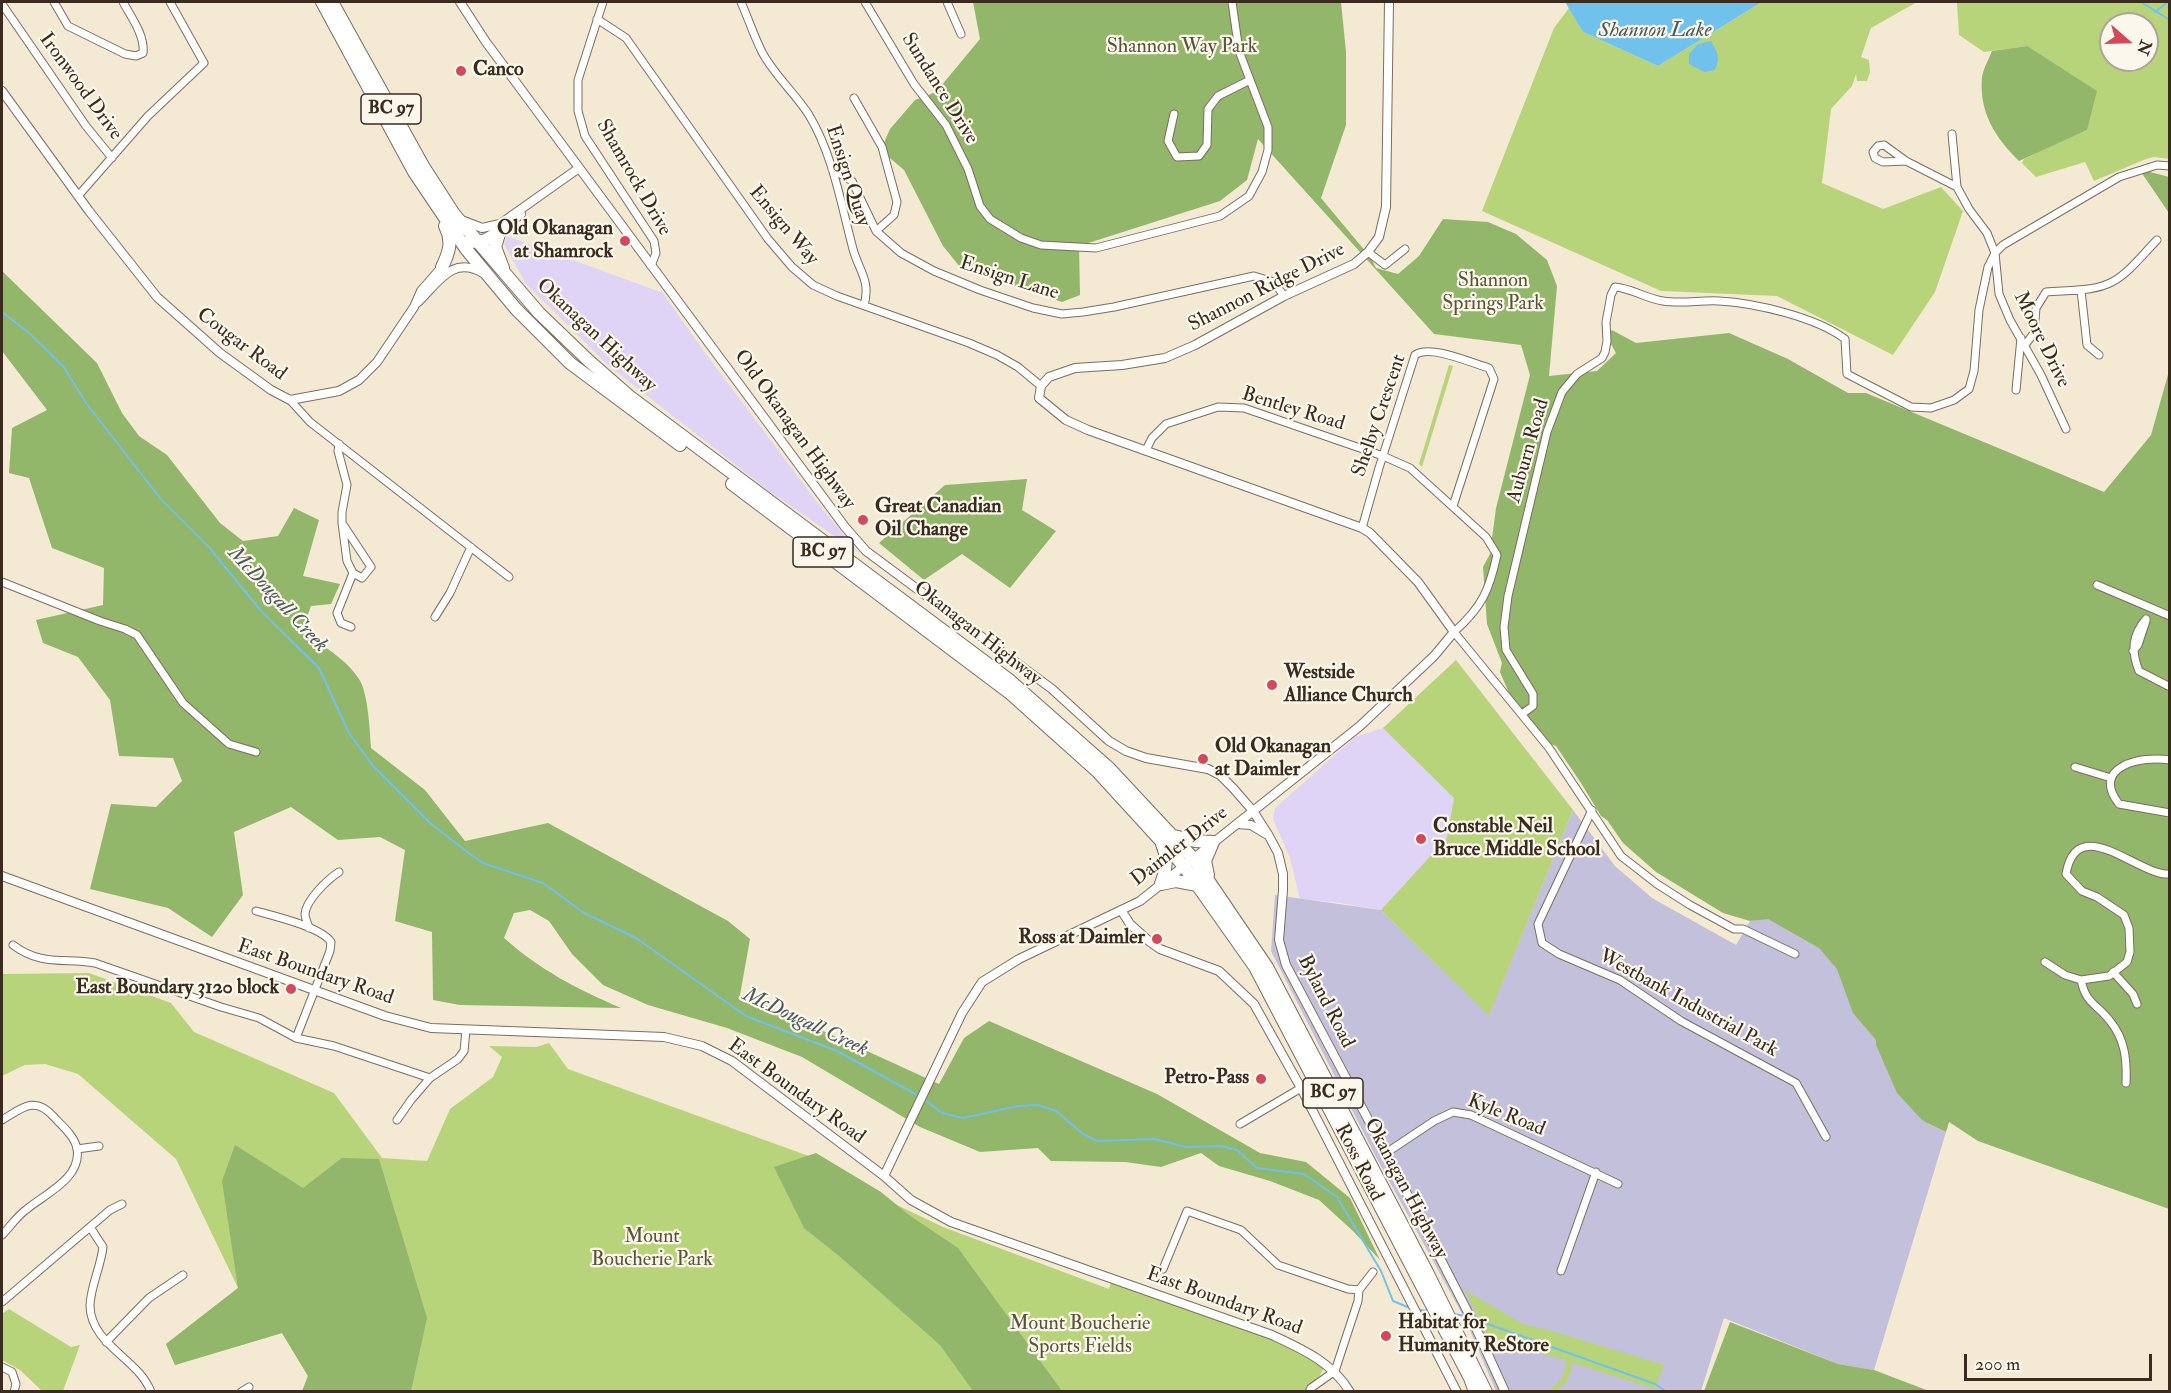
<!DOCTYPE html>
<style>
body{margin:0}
#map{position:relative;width:2171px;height:1393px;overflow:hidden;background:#f4ead4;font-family:"IM FELL Double Pica",serif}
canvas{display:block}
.frame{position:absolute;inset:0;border:3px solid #3b2a1e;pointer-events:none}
.north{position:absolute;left:2099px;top:12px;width:60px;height:60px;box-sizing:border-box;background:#fbf7ec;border:2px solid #aea59a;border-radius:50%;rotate:110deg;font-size:16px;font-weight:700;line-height:24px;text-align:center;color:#3b2a1e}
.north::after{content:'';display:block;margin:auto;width:21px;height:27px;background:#d1495b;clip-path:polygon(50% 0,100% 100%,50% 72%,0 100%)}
.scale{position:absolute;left:1964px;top:1354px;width:188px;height:27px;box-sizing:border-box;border:3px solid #3b2a1e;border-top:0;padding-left:8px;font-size:18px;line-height:21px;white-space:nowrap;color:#3b2a1e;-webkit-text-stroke:4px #fbf7ec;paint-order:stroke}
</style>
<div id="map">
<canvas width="2171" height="1393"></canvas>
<div class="frame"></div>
<div class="north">N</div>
<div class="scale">200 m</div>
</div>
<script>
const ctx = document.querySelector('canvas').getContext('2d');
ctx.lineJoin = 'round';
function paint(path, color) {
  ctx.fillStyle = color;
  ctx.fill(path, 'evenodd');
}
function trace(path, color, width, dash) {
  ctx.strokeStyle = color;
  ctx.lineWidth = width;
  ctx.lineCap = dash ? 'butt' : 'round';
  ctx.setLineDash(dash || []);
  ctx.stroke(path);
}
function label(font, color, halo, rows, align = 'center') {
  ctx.font = font + ' "IM FELL Double Pica",serif';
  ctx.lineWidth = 4.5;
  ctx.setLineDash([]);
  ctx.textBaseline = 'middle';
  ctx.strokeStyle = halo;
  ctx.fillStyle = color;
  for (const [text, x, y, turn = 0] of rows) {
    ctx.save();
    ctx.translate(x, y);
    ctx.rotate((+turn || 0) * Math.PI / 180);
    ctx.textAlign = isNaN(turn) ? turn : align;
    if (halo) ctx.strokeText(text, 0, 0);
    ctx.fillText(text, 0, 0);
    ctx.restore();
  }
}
const built = new Path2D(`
 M507 236 663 293 700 346 817 502 859 553 769 491 609 366 526 284 504 244Z
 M1456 660 1573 810 1381 910 1340 903 1300 899 1290 858 1273 819 1275 808 1355 737 1383 728Z`);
const industrial = new Path2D(`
 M1573 810 1615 866 1652 898 1736 945 1750 921 1789 915 1843 934 1923 1121 1946 1132 1874 1370 1838 1364 1724 1318 1701 1391H1496L1466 1321 1376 1157 1271 951 1275 895 1381 910 1489 1015Z`);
const green = new Path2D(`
 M1762 2H1917L1871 28 1861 57 1869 60 1870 72 1867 81H1857L1856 74 1852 86 1831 109 1822 183 1883 209 1941 187 1963 211 1935 292 1893 355 1777 296 1661 291 1482 211 1554 28 1569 8 1583 32 1658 66Z
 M1953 2H2169V159L2154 157 2146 159 2094 181 2085 162 2036 177 2022 163 2024 159 2035 154 2036 150C2053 142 2070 138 2087 130L2027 46 1984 52 1959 35 1957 3ZM2111 24H2147V60H2111Z
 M1449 365 1453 366 1422 467 1419 464Z
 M1456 660 1573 810 1489 1016 1381 910 1447 838 1454 798 1383 728Z
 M89 973 171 1003 194 1032 334 1093 382 1158 427 1161 450 1109 493 1077 502 1057 489 1046 536 1047 549 1043 568 1069 831 1164 897 1205 943 1227 1109 1289 1113 1275 1273 1333 1325 1366 1311 1392H1064L1056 1389V1391L303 1392 308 1376 282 1333 175 1365 166 1344 238 1288 176 1159 78 1074 45 1064 25 1065 2 1076V974Z
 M1465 1290 1523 1324 1552 1331 1664 1365 1655 1389 1573 1363 1567 1382 1556 1391H1548L1562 1379 1567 1361C1551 1355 1497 1345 1488 1335 1481 1327 1471 1301 1465 1290Z
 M9 1309 71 1347 80 1345 63 1391H42L20 1370 2 1360V1314Z`);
const forest = new Path2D(`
 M973 2H1341L1346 52V125L1321 198 1371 258 1376 268 1398 274 1419 256 1443 219 1488 222 1516 234 1547 260 1557 286 1549 376 1597 371 1616 353 1607 337 1612 330 1636 343 1729 333 1788 359 1848 393H1866L2104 492 2151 435 2169 371V1209L1978 1141 1949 1122 1946 1132 1923 1121 1897 1093 1876 1045V1040L1853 1013 1837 969 1819 948 1768 919 1750 921 1723 913 1656 872 1623 843 1607 820 1601 816 1581 783 1556 746 1545 742 1509 693 1500 672 1502 663 1487 624 1483 567 1490 554 1496 508 1530 375 1521 345 1434 334 1258 139 1247 180 1220 201 1079 246 1080 295 1062 302 960 267 943 246 904 170 884 153 882 147 890 129 915 100 936 92 980 39Z
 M2027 46 2097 91 2087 130 2019 161C1995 137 1979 113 1982 77 1983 69 1989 59 1992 51Z
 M2139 169 2169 177V213Z
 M2 271 97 363 122 413 139 436 167 455 220 523 243 541 278 536 294 508 319 520 303 576 340 584 331 604 311 606 302 631C322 645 346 659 359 679 368 692 370 731 371 748L425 790 465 841 548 823 728 921 750 939 740 995 784 1013 939 1084 964 1038 989 1021 1157 1094 1260 1153 1306 1162 1350 1198 1380 1260 1353 1231 1319 1200 1270 1181 1219 1166 1201 1153 1161 1167 1125 1162 1051 1161 1038 1148 980 1152 920 1127 802 1057 727 1028 648 1005 603 985 572 954 549 921 530 910 514 913 504 938C540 970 577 989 621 1008L460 1005 433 1000 432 932 395 921 405 850 380 837 338 840 291 807 234 832 243 895 212 937 168 908 90 889 111 804 156 807 182 781 173 758 119 756 110 700 78 657 43 643 36 620 103 605 104 568 52 548 29 478 9 473 12 428 47 410 2 351Z
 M1027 479 1022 510 1056 531 1010 588 962 554 924 580 879 543 945 485Z
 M235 1145 303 1188 342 1158 379 1159 427 1318 411 1391H302L308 1376 282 1333 175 1365 166 1344 238 1288 222 1181Z
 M816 1153 881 1192 909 1215 958 1248 1062 1391H973L940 1345 838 1255 804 1228 774 1167Z
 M1730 1322 1838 1364 1874 1370 1929 1391H1704Z`);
const water = new Path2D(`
 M1565 2H1762L1658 66 1583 32Z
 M1711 41C1717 52 1721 57 1715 70L1704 72 1689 64V54L1698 44Z`);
const stream = new Path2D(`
 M2141 2 2170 20
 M2155 12 2168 2
 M2 312 28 332 63 366 86 403 160 498 208 546 262 612 319 668 349 733 373 766 429 822 467 852 483 863 543 883 584 913 636 938 746 1016 837 1051 919 1096
 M924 1099 942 1113 963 1118 1018 1106 1038 1105 1056 1111 1083 1134 1097 1141 1155 1139 1186 1147 1221 1146 1237 1150 1257 1168 1304 1174 1337 1197 1381 1271 1393 1301 1410 1308
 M1418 1310 1430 1311
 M1454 1314 1466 1316
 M1474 1319 1655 1384 1667 1392`);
const minor = new Path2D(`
 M54 2 68 26 125 54 136 56 143 53C145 35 131 17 123 2
 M603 2 578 80V111L585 136 654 241 656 253 651 266
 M741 2C748 18 754 36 762 52 774 75 795 93 809 115 833 155 841 204 853 249 859 271 871 281 864 305
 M865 2 914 84 946 125 968 169 980 206 990 219 1021 238 1041 245 1096 248 1220 216 1249 196 1262 172 1268 150V127L1239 51 1232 2
 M947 2 961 34
 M2 4 86 126 112 158
 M597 19 626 38 768 239 792 267 813 285 837 296 969 343 997 355 1018 367 1041 386
 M854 98 882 147 897 202 894 215 876 231
 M1174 114 1168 141 1177 157 1199 156 1207 145 1208 109 1218 96 1250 80
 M1952 134 1957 187
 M1906 161 1883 162 1875 158 1873 152 1878 146 1884 145 1906 161 1957 187 1969 209 1987 233 1995 253 1999 294 2010 320 2041 375 2066 429
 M832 169 852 181 876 231 901 253 934 271 980 290 1033 308 1062 314 1083 312 1114 307 1254 276 1274 282 1284 296
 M78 196 148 116 204 63 170 2
 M1368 252 1385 265 1405 249
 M2081 290 2087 345 2099 355
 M2025 345 2034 333 2036 308 2046 292C2066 290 2093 292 2112 282 2129 273 2143 254 2157 240
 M2016 390 2021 338
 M290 400 310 422 509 577
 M339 444 338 451 347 485 342 512V523L371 567 362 578 353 573 347 561 342 523
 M1146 450 1152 438 1166 424 1218 407 1244 408 1383 456 1410 468 1486 537 1497 555C1489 591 1482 607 1454 632L1549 748 1621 856 1657 884 1690 905 1734 929H1743L1795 954
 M1362 528 1379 468 1415 355C1430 344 1471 363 1489 368L1494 379 1453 506
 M2 582 100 621 125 629 137 635 183 703 229 744 256 752
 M2097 585 2170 616
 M435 617 450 593 471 547
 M2146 619C2132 635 2131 651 2139 671L2170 687
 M351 627 341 623 337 613 353 573
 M2133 651 2138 645 2146 621
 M1522 714 1533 706V694L1506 650 1504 627 1508 596 1547 432 1562 392 1577 374 1602 358 1605 352 1607 341 1606 322 1611 295 1615 287C1631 288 1647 299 1663 301 1682 304 1700 300 1719 301 1755 303 1816 317 1845 339L1847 374 1911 407 1931 408 1954 400 1969 389 1974 371 1979 310 1988 267 1995 253 2003 245 2119 177 2157 165 2170 166
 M2170 760C2141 755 2090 767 2119 804L2170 813
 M2075 767 2111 778
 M1592 810 1538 924 1542 943 1559 954 1620 980 1681 1021 1796 1083 1826 1137
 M309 928C308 923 305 919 305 914 306 900 328 879 339 872
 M13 945C41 966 63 958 95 963L221 1007 259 1018 296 1038 330 951 331 942C321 927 274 916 256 911
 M2045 962 2065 975 2081 980 2109 976 2127 962 2130 952 2129 928 2124 915 2097 897 2082 891 2066 874C2077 810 2139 877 2170 874
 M2113 972 2133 994 2137 1004
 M2081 980C2086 1004 2096 1003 2110 1021 2125 1039 2127 1060 2126 1083
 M296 1038 334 1046 430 1078 458 1059 464 1051 466 1030
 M2 1120C21 1109 34 1095 53 1116 61 1125 75 1136 77 1149 82 1178 45 1194 27 1209 17 1216 10 1227 2 1235
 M397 1120 411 1100 430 1078
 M1240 1124 1301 1088
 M77 1149 99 1146
 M1386 1153 1434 1121 1453 1112 1471 1115 1618 1184
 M90 1227 103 1247C101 1266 90 1288 90 1306 91 1345 139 1359 151 1392
 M1163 1269 1187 1211 1241 1230 1278 1265 1348 1289 1359 1290 1358 1301 1335 1371 1311 1388 1309 1392
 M1561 1271 1596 1172
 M1359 1290 1373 1272
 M2 1302 110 1210 122 1204
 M106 1342 149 1298 183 1275
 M2 1367 12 1372 16 1384 14 1392
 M241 1392 249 1387`);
const tertiary = new Path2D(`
 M460 2 486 42 845 527 866 551 1052 689 1109 741 1126 751 1146 758 1208 769 1220 775 1233 788 1253 811 1269 836 1278 853 1283 874V890L1279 940 1286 965 1386 1153 1475 1326 1505 1392
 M2 91 89 211 157 297 220 353 271 390 290 400 339 391 359 380 377 362 414 307 421 291 442 267
 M464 221 482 228 500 224 579 168
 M500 231 521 214
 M418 302C438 283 452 255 483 273
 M1237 824 1251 825 1266 834
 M2 876 385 1016 431 1028 664 1037 702 1046 732 1061 884 1176 911 1200 951 1222 1272 1335C1302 1349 1332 1362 1350 1392
 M1121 910 1130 924 1150 942 1160 949 1219 971 1254 1004 1301 1088 1457 1392
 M884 1176 962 1013 982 982 1019 959 1140 901 1360 726 1434 656 1454 632 1418 582 1370 533 1362 528 1088 430 1066 420 1039 398 1041 386 1049 377 1075 368 1122 365 1165 358 1195 345 1284 296 1354 264 1368 252 1379 237 1386 207 1389 2`);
const trunk = new Path2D(`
 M322 2 414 172 466 249 516 309 570 363 680 445
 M332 2 423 166 454 214 539 313 589 361 629 396 1008 679 1109 768 1193 858 1267 967 1427 1272 1486 1392
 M500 231 495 247 503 268
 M470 241C482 244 490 238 500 231
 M442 267C449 253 453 241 445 226
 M732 484 1011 694 1097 771 1183 865 1255 967 1470 1378 1475 1392
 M1174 836 1195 841 1213 842 1205 861 1208 875
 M1161 884C1166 871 1168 857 1162 844
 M1161 884 1176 881 1197 885`);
const markers = [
 [461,71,6,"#d1495b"],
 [625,241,6,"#d1495b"],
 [863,520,6,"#d1495b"],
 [1272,685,6,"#d1495b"],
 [1203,759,6,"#d1495b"],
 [1421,839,6,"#d1495b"],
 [1157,939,6,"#d1495b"],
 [291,989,6,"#d1495b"],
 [1261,1079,6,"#d1495b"],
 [1386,1336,6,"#d1495b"]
];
const shields = [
 [391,109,60],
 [823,552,60],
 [1333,1093,60]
];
const shieldNames = [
 ["BC 97",391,109],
 ["BC 97",823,552],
 ["BC 97",1333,1093]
];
const parkNames = [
 ["Shannon Way Park",1182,48],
 ["Shannon",1493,282],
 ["Springs Park",1493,305],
 ["Mount",652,1238],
 ["Boucherie Park",652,1261],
 ["Mount Boucherie",1080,1325],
 ["Sports Fields",1080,1348]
];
const poiNames = [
 ["Canco",473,71],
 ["Old Okanagan",613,230,"right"],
 ["at Shamrock",613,253,"right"],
 ["Great Canadian",875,508],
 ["Oil Change",875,531],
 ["Westside",1284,674],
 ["Alliance Church",1284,697],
 ["Old Okanagan",1215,748],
 ["at Daimler",1215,771],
 ["Constable Neil",1433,828],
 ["Bruce Middle School",1433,851],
 ["Ross at Daimler",1145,939,"right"],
 ["East Boundary 3120 block",279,989,"right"],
 ["Petro-Pass",1249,1079,"right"],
 ["Habitat for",1398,1324],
 ["Humanity ReStore",1398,1347]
];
const streetNames = [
 ["Ironwood Drive",80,87,54],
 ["Sundance Drive",939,89,58],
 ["Ensign Quay",847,176,72],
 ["Shamrock Drive",633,178,60],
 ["Ensign Way",783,226,50],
 ["Ensign Lane",1009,279,18],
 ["Shannon Ridge Drive",1267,288,-27],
 ["Okanagan Highway",596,336,43],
 ["Moore Drive",2041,340,64],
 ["Cougar Road",241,345,37],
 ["Bentley Road",1293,410,17],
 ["Shelby Crescent",1380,416,-71],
 ["Old Okanagan Highway",794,430,54],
 ["Auburn Road",1529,451,-74],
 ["Okanagan Highway",977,634,38],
 ["Daimler Drive",1180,847,-38],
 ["East Boundary Road",315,973,19],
 ["Byland Road",1325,1002,63],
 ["Westbank Industrial Park",1688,1004,29],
 ["East Boundary Road",796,1092,36],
 ["Kyle Road",1506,1116,22],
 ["Ross Road",1358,1163,63],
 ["Okanagan Highway",1405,1189,62],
 ["East Boundary Road",1224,1302,20]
];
const waterNames = [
 ["Shannon Lake",1655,31],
 ["McDougall Creek",277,600,47],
 ["McDougall Creek",805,1023,25]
];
paint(built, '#dfd4f5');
paint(industrial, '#c3c0db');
paint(green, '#b8d47a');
paint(forest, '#92b66a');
paint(water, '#70c2ec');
trace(stream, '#70c2ec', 2);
trace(minor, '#7c6d5e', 9);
trace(tertiary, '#7c6d5e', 10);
trace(trunk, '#7c6d5e', 14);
trace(minor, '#fff', 7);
trace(tertiary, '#fff', 8);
trace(trunk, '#fff', 12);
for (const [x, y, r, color] of markers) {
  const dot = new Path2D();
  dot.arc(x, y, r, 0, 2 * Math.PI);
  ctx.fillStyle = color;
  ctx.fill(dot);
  trace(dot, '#fbf7ec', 2);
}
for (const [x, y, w] of shields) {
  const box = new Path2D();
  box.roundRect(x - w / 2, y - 15, w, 30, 4.5);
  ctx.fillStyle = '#fbf7ec';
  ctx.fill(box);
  trace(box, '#3b2a1e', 1.5);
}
label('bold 18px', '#3b2a1e', null, shieldNames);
label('20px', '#5a5435', '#fbf7ec', parkNames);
label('bold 20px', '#3b2a1e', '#fbf7ec', poiNames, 'left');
label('20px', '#3b2a1e', '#fbf7ec', streetNames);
label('italic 21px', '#4b585c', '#fbf7ec', waterNames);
</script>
